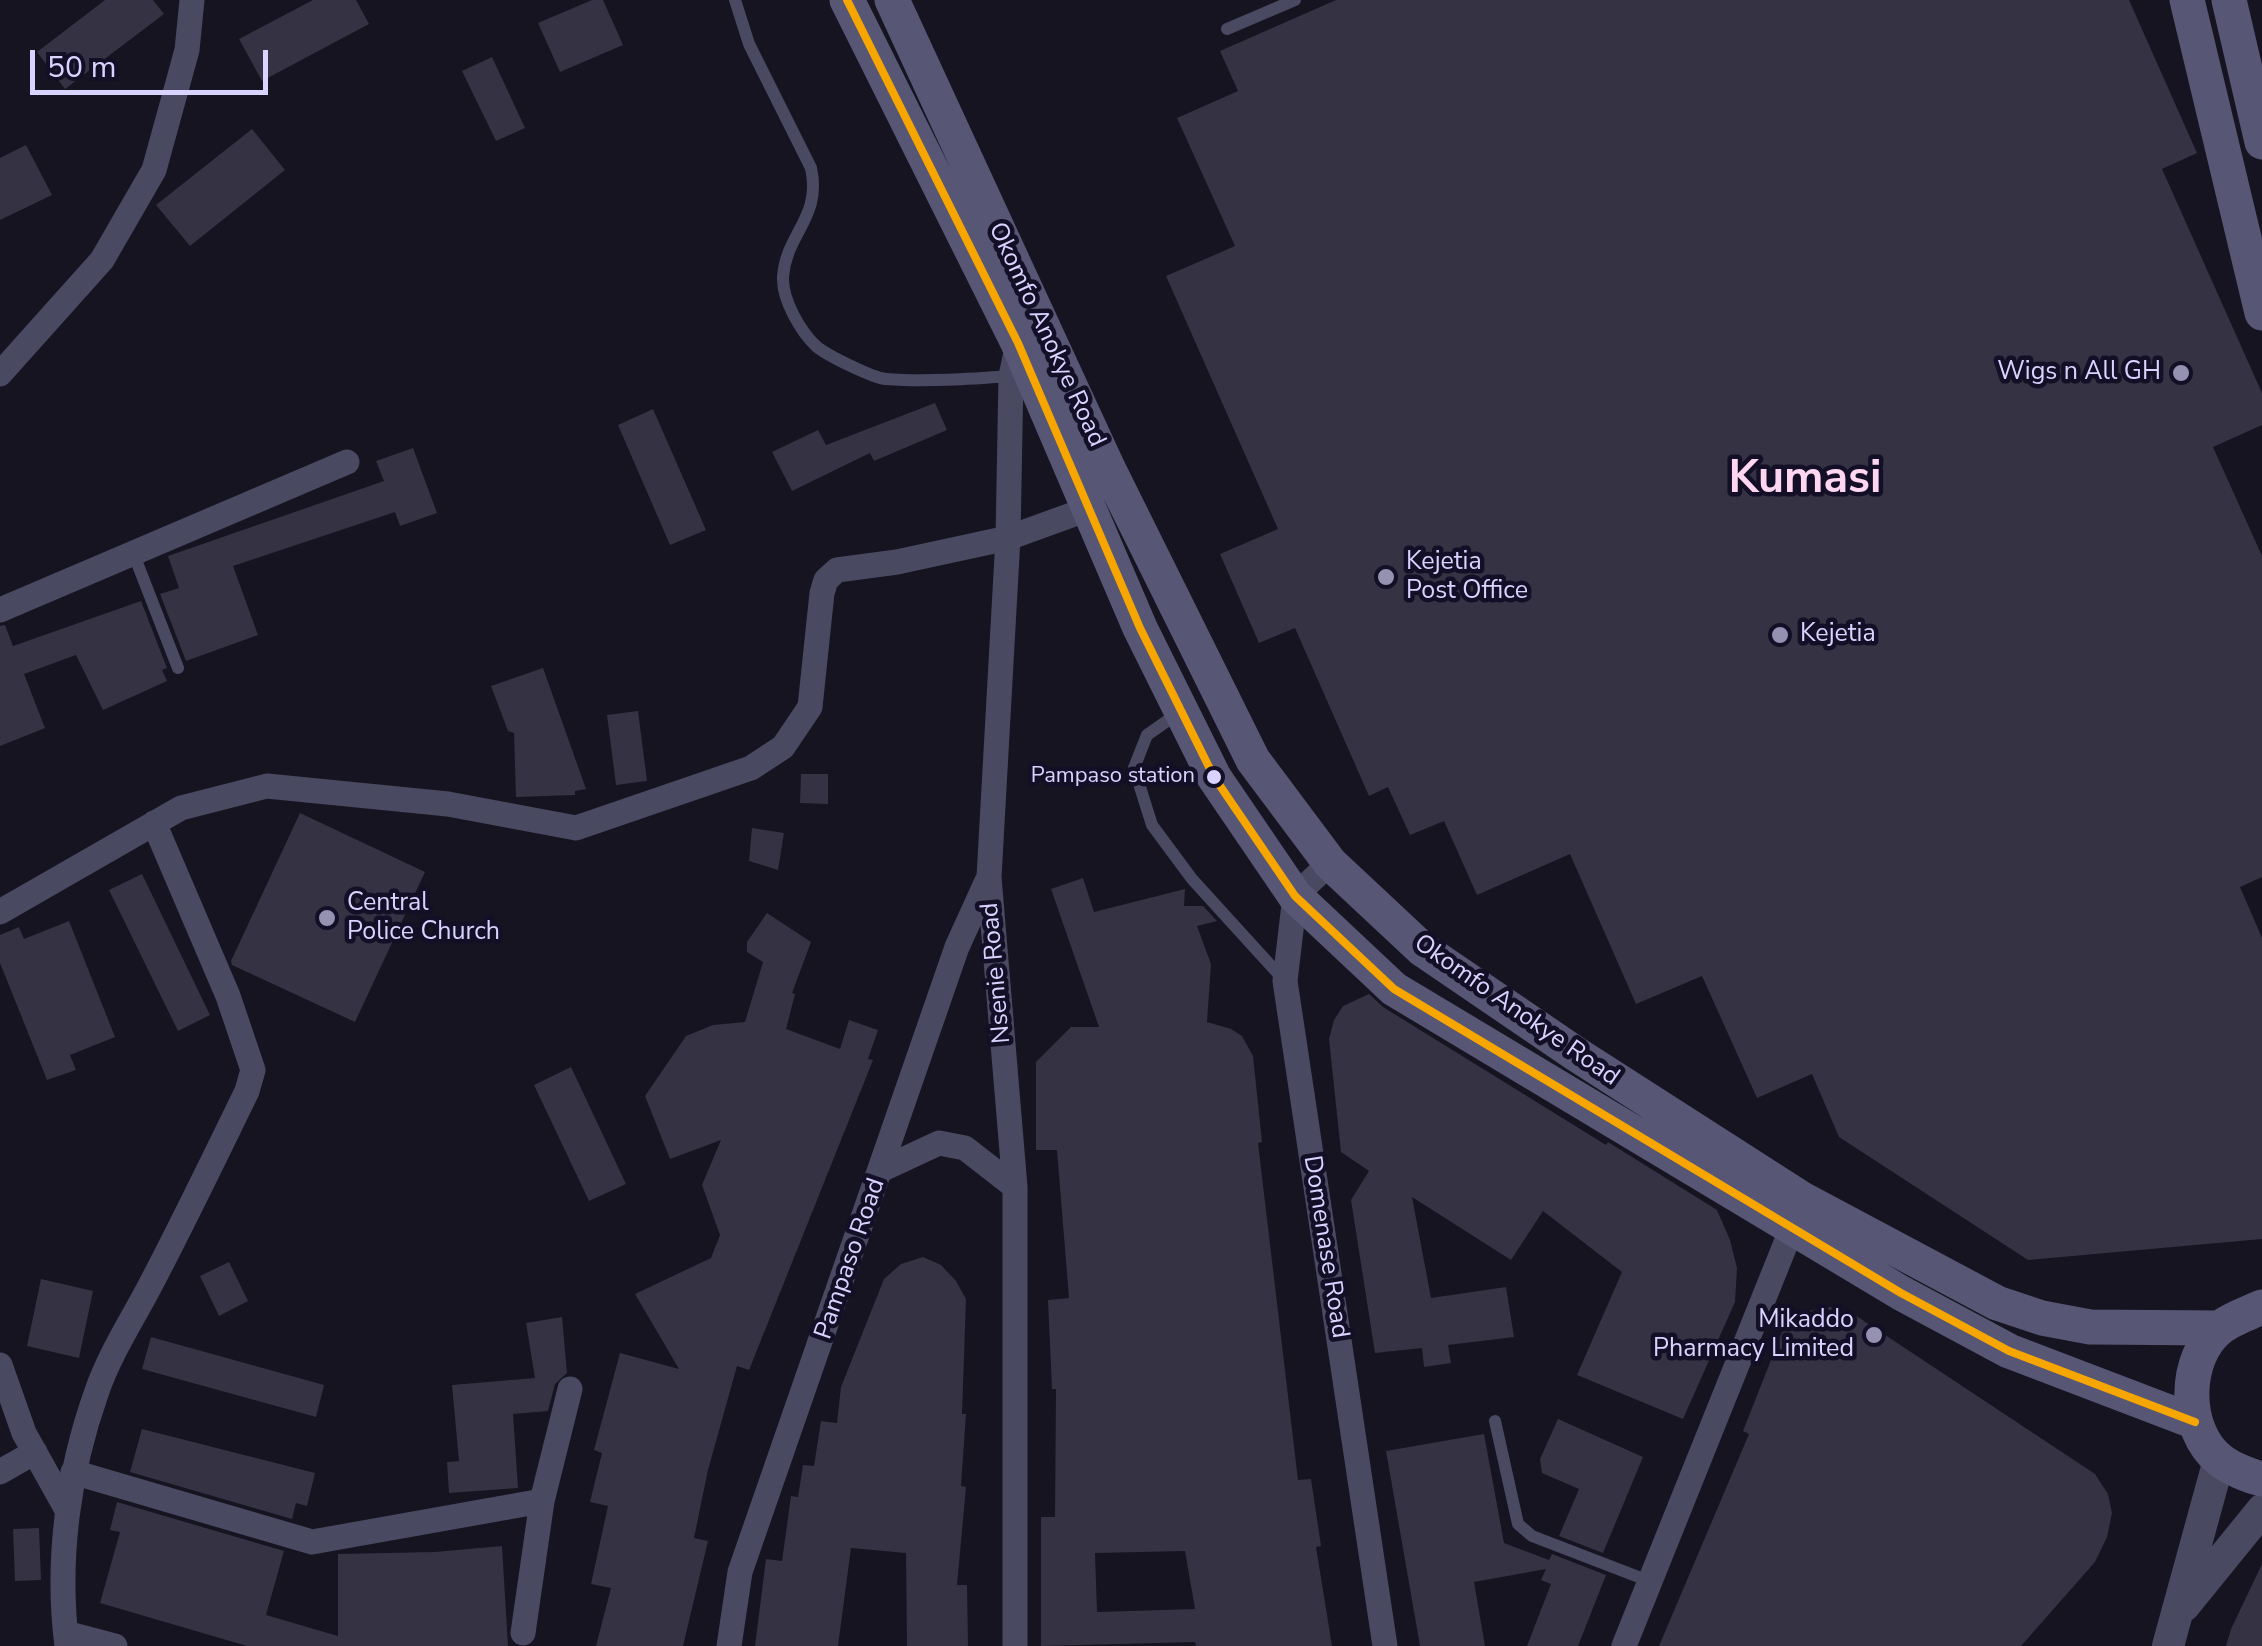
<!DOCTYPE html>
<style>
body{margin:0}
#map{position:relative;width:2262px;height:1646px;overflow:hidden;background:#161421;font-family:"Nunito Sans",sans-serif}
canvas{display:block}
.scale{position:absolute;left:30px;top:50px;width:238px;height:45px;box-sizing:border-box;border:5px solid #d9d4ff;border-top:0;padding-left:12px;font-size:30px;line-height:35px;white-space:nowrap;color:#d9d4ff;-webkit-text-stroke:8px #130f26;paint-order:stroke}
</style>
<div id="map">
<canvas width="2262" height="1646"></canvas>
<div class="scale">50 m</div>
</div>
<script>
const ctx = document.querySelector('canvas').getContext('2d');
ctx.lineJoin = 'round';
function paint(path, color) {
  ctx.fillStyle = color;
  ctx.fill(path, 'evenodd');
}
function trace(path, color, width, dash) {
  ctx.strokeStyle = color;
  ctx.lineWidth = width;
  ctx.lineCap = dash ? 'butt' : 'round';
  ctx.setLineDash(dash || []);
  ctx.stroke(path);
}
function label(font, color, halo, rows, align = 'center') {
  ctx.font = font + ' "Nunito Sans",sans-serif';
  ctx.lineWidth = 9;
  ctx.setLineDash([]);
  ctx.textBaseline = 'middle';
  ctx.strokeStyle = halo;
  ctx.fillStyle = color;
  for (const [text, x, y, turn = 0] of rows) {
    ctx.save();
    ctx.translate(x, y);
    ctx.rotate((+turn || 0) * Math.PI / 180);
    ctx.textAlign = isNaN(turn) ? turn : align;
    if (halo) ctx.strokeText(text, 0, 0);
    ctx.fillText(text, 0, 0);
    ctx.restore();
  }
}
const building = new Path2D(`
 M105 0H153L164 14 65 89 37 52Z
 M313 0H356L369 24 262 81 239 39Z
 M592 0H603L623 45 560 72 538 23Z
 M1336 0H2129L2197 153 2162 169 2262 393V425L2213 447 2262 556V877L2240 887 2262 938V1239L2028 1260 1839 1137 1812 1074 1757 1098 1702 976 1636 1004 1570 854 1477 895 1444 821 1410 835 1388 787 1369 796 1295 628 1259 643 1220 554 1278 529 1166 276 1235 246 1177 118 1238 91 1220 51Z
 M492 57 525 128 496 141 462 71Z
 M252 129 285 170 190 246 156 205Z
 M26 145 52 195 0 220V158Z
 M935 403 947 430 874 461 870 453 792 491 772 452 818 430 826 445Z
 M653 409 706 530 670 545 618 425Z
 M413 448 437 513 400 526 395 512 233 566 258 635 186 661 160 594 179 588 168 556 384 481 376 461Z
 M141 601 167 668 162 670 167 681 103 710 76 655 24 674 45 728 0 746V626L5 625 13 646Z
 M543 668 586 789 575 791V795L516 797 514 733 508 731 491 686Z
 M638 711 647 781 616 785 607 715Z
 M801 774H828V804L800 803Z
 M300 813 425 872 355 1022 232 965 231 961Z
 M752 828 784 833 778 870 749 861Z
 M142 874 210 1015 178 1031 109 890Z
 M1083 878 1094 912 1185 889 1184 906H1203L1217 921 1197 926 1211 964 1207 1022 1231 1029 1242 1036 1253 1056 1262 1142 1258 1143 1298 1480 1311 1479 1321 1546 1316 1547 1332 1646H1196L1195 1642 1041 1646V1517H1055L1056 1389H1052L1048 1300 1069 1298 1057 1150H1036V1062L1071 1027H1099L1051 889ZM1185 1551 1195 1609 1097 1612 1095 1553Z
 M767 913 811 942 792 993 795 994 786 1029 840 1049 849 1020 878 1030 868 1059 873 1060 749 1370 737 1366 708 1470 694 1538 708 1541 683 1646H596L611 1588 591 1584 608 1506 590 1502 602 1453 594 1450 620 1353 679 1369 635 1294 711 1258 720 1235 702 1185 721 1140 670 1159 645 1096 686 1036 713 1025 745 1022 763 962 747 952V942Z
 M69 921 115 1037 70 1055 76 1070 47 1080 0 963V935L19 927 24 939Z
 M1369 994 1383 1007 1606 1145 1608 1142 1717 1210 1730 1240 1737 1268 1735 1302 1683 1419 1577 1375 1622 1272 1543 1211 1511 1260 1412 1197 1431 1298 1506 1287 1514 1337 1448 1345 1451 1363 1424 1367 1422 1348 1375 1353 1351 1200 1369 1171 1341 1152 1329 1039 1334 1020 1343 1006Z
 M571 1067 626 1184 589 1201 534 1085Z
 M923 1257 941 1265 956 1281 966 1299 962 1414H966L961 1486 966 1487 957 1585H967L968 1646H907L906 1553 851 1548 838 1646H755L766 1559 782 1561 791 1496 798 1497 803 1465 814 1466 821 1421 837 1423 841 1387 884 1279 901 1264Z
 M229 1262 248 1301 219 1316 200 1276Z
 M41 1279 93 1291 79 1358 27 1346Z
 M1830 1307 1849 1311 2095 1474 2108 1494 2112 1513 2107 1537 2095 1562 2021 1646H1659L1749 1434 1743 1431 1784 1327 1808 1311Z
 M562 1317 567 1373 555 1384 548 1411 513 1414 518 1488 449 1493 447 1462 459 1461 452 1385 535 1378 526 1323Z
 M151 1337 324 1385 316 1417 142 1369Z
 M1558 1419 1643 1457 1603 1553 1559 1536 1579 1489 1542 1473 1540 1459Z
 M142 1429 315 1473 307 1506 296 1503 292 1519 130 1472Z
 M1484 1434 1504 1543 1549 1560 1552 1554 1606 1575 1578 1646H1527L1551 1584 1541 1580 1546 1569 1474 1582 1485 1646H1420L1386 1451Z
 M117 1502 284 1551 266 1615 338 1636V1554L435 1552 502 1546 508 1646H247L100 1603 120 1532 110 1530Z
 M39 1528 41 1580 15 1581 13 1529Z
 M2262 1564V1646H2226L2231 1629Z`);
const service = new Path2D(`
 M735 0 749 44 811 168C822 218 786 233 783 277 782 299 800 331 816 346 826 355 873 378 886 379 926 382 970 379 1011 376
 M1227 29 1295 0
 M134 555 178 668
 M1177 714 1147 735 1134 768 1152 825 1192 879 1283 979
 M1495 1421 1518 1524 1532 1536 1649 1581`);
const minor = new Path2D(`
 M0 374 102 260 154 170 187 50 192 0
 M0 610 347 462
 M1330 863 1295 896 1285 981 1385 1646
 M0 912 181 808 267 786 448 804 576 828 751 768 783 747 810 707 822 593 826 580 837 570 897 562 1008 538 1088 509
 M883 1169 939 1143 965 1148 1015 1187
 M0 1365 24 1433 67 1510
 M0 1472 35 1452
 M73 1472 312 1542 542 1501 570 1389
 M66 1633 115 1646
 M523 1633 542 1501
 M67 1646C56 1561 68 1472 97 1391 110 1353 134 1317 152 1282 185 1219 216 1155 247 1091L253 1070 228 996 154 823
 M729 1646 740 1572 957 947 987 881
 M1015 1646V1187L989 877 1008 538 1011 376 1019 339
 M1624 1646 1792 1228`);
const tertiary = new Path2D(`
 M2184 1606 2262 1510
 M2168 1646 2219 1460`);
const secondary = new Path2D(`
 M847 0 1018 343 1140 628 1214 777 1295 896 1394 989 1901 1293 2009 1351 2195 1422
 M892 0 1108 468 1253 760 1330 863 1422 949 1576 1054 1802 1199 1997 1303 2042 1318 2090 1327 2219 1328
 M2187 0 2262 313
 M2229 0 2262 142
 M2262 1307C2249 1313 2231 1319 2220 1328 2183 1357 2182 1430 2220 1460 2230 1468 2249 1476 2262 1479`);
const bus1 = new Path2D(`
 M847 0 1018 343 1140 628 1214 777 1295 896 1394 989 1901 1293 2009 1351 2195 1422`);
const markers = [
 [2181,373,10,"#9591b1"],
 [1386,577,10,"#9591b1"],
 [1780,635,10,"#9591b1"],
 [1214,777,9,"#d9d4ff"],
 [327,918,10,"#9591b1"],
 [1874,1335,10,"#9591b1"]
];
const busNames = [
 ["Pampaso station",1195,777]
];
const streetNames = [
 ["Okomfo Anokye Road",1046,335,65],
 ["Nsenie Road",997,973,-95],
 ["Okomfo Anokye Road",1516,1011,35],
 ["Domenase Road",1325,1247,81],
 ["Pampaso Road",851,1259,-71]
];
const poiNames = [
 ["Wigs n All GH",2161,373,"right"],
 ["Kejetia",1406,563],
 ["Post Office",1406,592],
 ["Kejetia",1800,635],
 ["Central",347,904],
 ["Police Church",347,933],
 ["Mikaddo",1854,1321,"right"],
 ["Pharmacy Limited",1854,1350,"right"]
];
const townNames = [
 ["Kumasi",1805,481]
];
paint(building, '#343243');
trace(service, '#4a4962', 12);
trace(minor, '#4a4962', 25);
trace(tertiary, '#4a4962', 32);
trace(secondary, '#575674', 35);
trace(bus1, '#f7a600', 8);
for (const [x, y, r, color] of markers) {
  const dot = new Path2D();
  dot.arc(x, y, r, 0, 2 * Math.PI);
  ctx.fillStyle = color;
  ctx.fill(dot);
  trace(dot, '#130f26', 4);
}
label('22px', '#d9d4ff', '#130f26', busNames, 'right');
label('25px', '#d9d4ff', '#130f26', streetNames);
label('25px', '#d9d4ff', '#130f26', poiNames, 'left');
label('bold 45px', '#ffd6f0', '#130f26', townNames);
</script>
